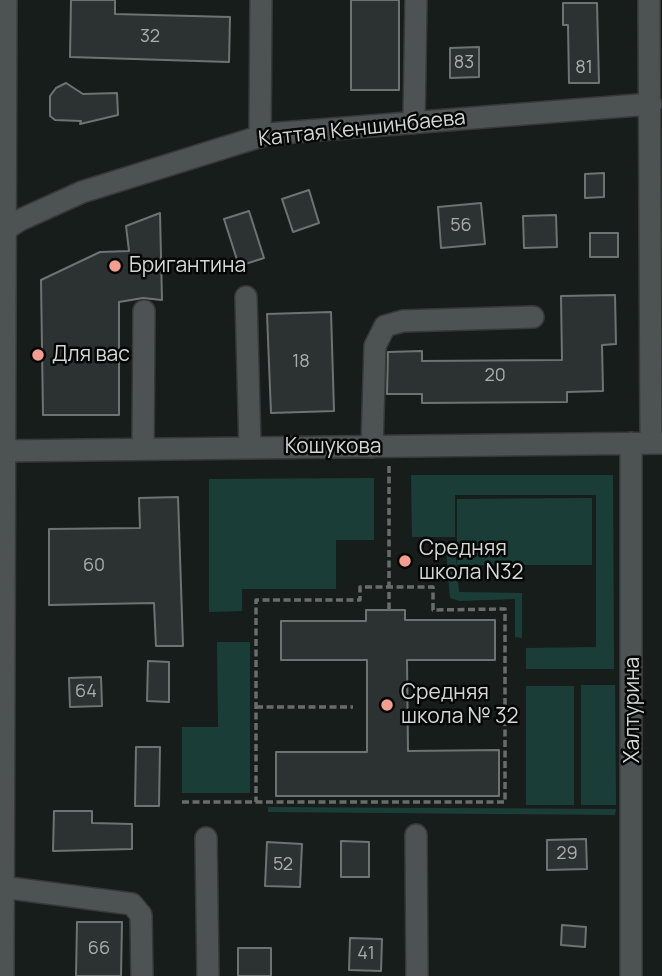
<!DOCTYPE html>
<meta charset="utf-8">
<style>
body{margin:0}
canvas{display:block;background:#171d1b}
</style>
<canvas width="662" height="976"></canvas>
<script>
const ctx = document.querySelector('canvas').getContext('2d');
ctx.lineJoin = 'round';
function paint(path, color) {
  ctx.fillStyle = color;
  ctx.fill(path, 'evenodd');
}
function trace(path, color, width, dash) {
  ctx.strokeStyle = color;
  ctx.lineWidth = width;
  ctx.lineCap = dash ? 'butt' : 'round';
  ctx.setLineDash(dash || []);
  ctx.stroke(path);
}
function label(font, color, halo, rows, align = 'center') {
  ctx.font = font + ' Manrope,sans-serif';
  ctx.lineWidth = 5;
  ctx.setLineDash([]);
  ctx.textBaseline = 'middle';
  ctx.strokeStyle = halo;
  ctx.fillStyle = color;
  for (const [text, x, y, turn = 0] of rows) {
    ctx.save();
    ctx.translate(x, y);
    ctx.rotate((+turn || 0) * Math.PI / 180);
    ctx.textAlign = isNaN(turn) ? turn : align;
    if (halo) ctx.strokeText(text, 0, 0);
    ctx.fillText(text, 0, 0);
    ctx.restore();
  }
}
const green = new Path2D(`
 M411 475H613L614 669H526V648L596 647V495H455V537H412Z
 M374 478V540H336V589H242V611L209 612V479Z
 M592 498V565H457V499Z
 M455 547 459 592 522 593V638L515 637V599L459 601 450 598 446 548Z
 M217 642H250V793H182V727H218Z
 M581 685H615L616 805H581Z
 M526 686H574V805H526Z
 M268 807 616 809 615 815 268 812Z`);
const building = new Path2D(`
 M71 0H115V14L230 17 229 62 70 57Z
 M351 0H399V90H351Z
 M563 3H597L599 83H569L568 25H563Z
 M479 47V77L450 78V48Z
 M66 83 83 94 117 93 118 115 80 124 81 121 55 120 50 116V96L56 88Z
 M604 173V197L585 198V174Z
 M309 190 319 223 293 232 282 199Z
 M481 203 485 244 441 248 438 207Z
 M249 211 264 258 239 266 224 219Z
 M160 213 162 300 143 298 119 302V415H43L41 280 100 252 129 251 126 226Z
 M556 215 557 247 524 248 523 216Z
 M590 233H618V257H590Z
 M615 295 616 344 602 345 603 391 567 392V402L422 403V394H387L388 352 422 351V361L562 360 561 296Z
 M331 312 334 411 271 413 267 314Z
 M178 497 183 646H156L154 603 49 605V529L140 528 139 498Z
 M366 610H405V620H495V660H407L408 751 499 750V796H276V752H367V660H281V621H366Z
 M148 661 169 662V702L147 701Z
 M101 677 102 706 70 707 69 678Z
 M136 747H160L159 806H135Z
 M54 811H92V823L132 824V849L53 851Z
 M586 839 587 869 547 870V840Z
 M341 841 369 842V877H341Z
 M267 842 302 844 300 887 265 886Z
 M77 922H122L121 976H76Z
 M562 925 586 927 585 947 561 945Z
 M350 938 382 939 381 971 349 970Z
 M238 948H271V976H238Z`);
const path = new Path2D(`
 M389 466V610
 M256 707H353
 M182 802H505V609L433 610V587H360V600H256V802`);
const minor = new Path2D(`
 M649 0 651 443
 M414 123 416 0
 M260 137 261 0
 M0 233 20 220 82 192 268 134 651 104
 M246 297 250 448
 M372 447 375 346 385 326 403 321 533 317
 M143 449 144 311
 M4 451 662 443
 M416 835 417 976
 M206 838 208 976
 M2 887 132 904 141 915 142 976
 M3 976 6 0
 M631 976V443`);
const markers = [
 [115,266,7,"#f59d8f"],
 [38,355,7,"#f59d8f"],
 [405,561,7,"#f59d8f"],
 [387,705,7,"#f59d8f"]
];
const numberNames = [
 ["32",150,37],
 ["83",464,63],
 ["81",584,68],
 ["56",461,226],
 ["18",301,362],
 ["20",495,376],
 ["60",94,566],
 ["64",86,692],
 ["29",567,854],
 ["52",283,865],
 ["66",99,949],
 ["41",366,954]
];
const streetNames = [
 ["Каттая Кеншинбаева",362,129,-6],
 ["Кошукова",333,447],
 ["Халтурина",633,710,-90]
];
const poiNames = [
 ["Бригантина",129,266],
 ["Для вас",52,355],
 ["Средняя",419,549],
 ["школа N32",419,573],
 ["Средняя",401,693],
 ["школа № 32",401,717]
];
paint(green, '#1a3e37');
paint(building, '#2c3231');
trace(building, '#6c7371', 2);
trace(minor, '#363938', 24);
trace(path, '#686d6b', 3.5, [7, 3.5]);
trace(minor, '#4d5352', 21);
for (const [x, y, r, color] of markers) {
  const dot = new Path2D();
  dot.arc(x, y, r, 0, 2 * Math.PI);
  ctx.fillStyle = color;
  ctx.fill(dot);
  trace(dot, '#050706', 2.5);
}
label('18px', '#a9aead', null, numberNames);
label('21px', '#d3d7d6', '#050706', streetNames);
label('21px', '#d3d7d6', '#050706', poiNames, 'left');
</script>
